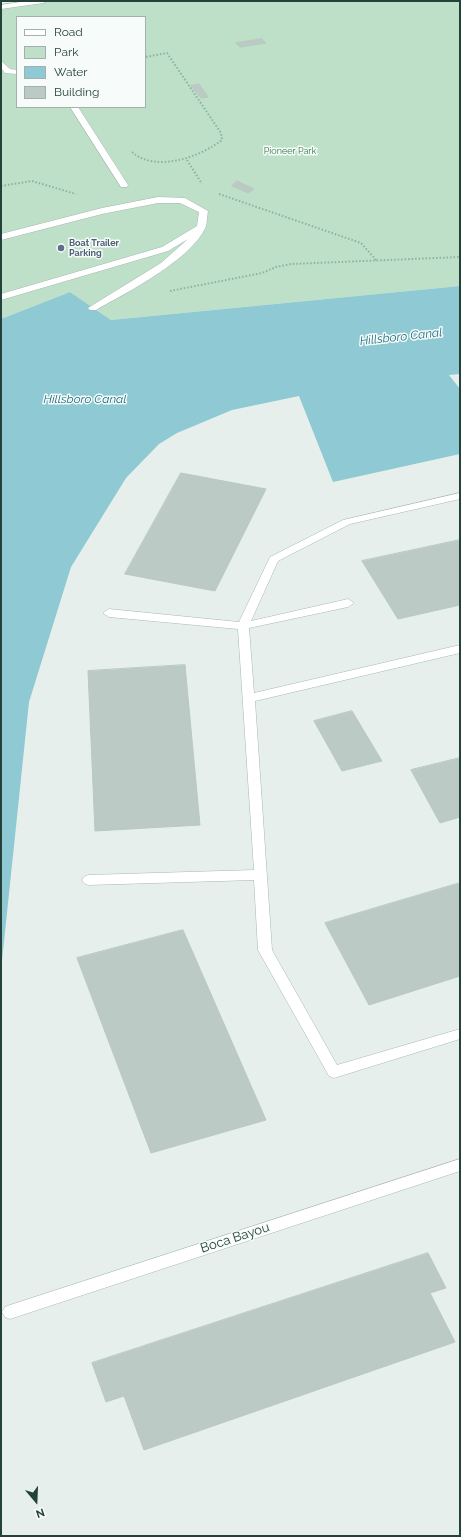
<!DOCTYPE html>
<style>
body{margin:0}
#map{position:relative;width:461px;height:1537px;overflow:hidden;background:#e6efeb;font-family:Raleway,sans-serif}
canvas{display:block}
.frame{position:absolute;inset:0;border:2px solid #24423a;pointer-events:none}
.legend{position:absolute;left:16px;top:16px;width:130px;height:92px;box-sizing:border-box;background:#f7fbf9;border:1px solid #a3b1ad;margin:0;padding:5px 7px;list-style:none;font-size:12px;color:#24423a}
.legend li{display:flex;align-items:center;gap:8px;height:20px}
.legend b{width:20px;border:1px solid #a3b1ad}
.north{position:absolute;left:16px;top:1481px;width:40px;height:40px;-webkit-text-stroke:3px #f7fbf9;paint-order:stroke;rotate:161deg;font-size:11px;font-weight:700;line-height:16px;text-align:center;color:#24423a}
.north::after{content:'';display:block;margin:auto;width:14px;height:18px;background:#24423a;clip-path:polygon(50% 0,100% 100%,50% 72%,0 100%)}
</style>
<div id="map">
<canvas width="461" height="1537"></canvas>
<div class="frame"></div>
<ul class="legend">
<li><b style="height:5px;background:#fff"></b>Road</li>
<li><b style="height:11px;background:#bfe0c8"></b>Park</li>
<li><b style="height:11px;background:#8ec9d4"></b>Water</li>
<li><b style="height:11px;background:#bbcac4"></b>Building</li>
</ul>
<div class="north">N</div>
</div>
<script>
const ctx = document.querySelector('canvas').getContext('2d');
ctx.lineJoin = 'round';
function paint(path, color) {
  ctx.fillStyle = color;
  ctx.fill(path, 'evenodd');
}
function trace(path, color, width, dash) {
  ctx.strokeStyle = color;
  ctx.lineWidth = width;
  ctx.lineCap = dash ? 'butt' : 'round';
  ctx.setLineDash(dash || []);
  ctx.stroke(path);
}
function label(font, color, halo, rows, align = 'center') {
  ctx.font = font + ' Raleway,sans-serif';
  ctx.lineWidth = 3;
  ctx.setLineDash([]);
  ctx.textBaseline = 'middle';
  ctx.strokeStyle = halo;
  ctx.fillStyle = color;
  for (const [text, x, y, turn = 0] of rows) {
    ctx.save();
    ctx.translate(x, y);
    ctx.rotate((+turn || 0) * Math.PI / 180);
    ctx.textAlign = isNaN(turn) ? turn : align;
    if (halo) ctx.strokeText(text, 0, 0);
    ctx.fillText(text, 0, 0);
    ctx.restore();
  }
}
const green = new Path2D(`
 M43 1H460V286L111 320 70 292 1 319V7ZM17 17H145V107H17Z`);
const water = new Path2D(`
 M460 286V374L449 375 460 389V454L333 482 299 396 232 410 177 433 159 444 126 478 71 567 29 702 1 970V319L70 292 111 320Z`);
const building = new Path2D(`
 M262 39 266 43 240 47 236 43Z
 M199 84 208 97 201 98 191 86Z
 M237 181 254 189 248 193 232 186Z
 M181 473 266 489 215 591 125 574Z
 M460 540V605L398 619 362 561Z
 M185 665 200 825 95 831 88 671Z
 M352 711 382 761 342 771 314 721Z
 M460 758V817L440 823 411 770Z
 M460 883V976L369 1005 325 923Z
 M183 930 266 1120 151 1153 77 958Z
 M428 1253 446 1288 430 1293 455 1342 144 1450 124 1396 106 1402 92 1363Z`);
const path = new Path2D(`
 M132 152C156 173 200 157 222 140L221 133 167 53 145 57
 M187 160 202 184
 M1 186 32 181 76 194
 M219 194 361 243 377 261
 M170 291 262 273 276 267 291 264 460 257`);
const service = new Path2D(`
 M1 61 10 69 17 70V74L5 73 1 68Z
 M70 107H78L128 185 127 187H121Z
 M158 197 185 198 208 211C207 216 207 222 206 226 193 259 126 293 96 310H90L88 308 161 263 188 239 168 251 1 300V294L162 247 197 226 199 212 180 203H158L102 214 1 240V234L102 208Z
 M460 493V499L350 524 278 561 251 621 348 599 354 603 348 607 249 628 254 693 460 645V653L255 701 272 950 337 1065 460 1029V1039L334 1078 329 1076 258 950 254 880 88 885 84 883 82 880 84 877 88 875 254 870 238 629 109 617 103 613 109 609 239 622 270 557 343 520Z
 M460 1159V1171L10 1319 5 1317 2 1312 5 1307 10 1305Z`);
const tertiary = new Path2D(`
 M27 1H47L43 3 1 9V5Z`);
const markers = [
 [61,248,4,"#5c6f8a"]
];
const farParknames = [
 ["Pioneer Park",290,151]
];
const farServicenames = [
 ["Boat Trailer",69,243],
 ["Parking",69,253]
];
const waterNames = [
 ["Hillsboro Canal",401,337,-6],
 ["Hillsboro Canal",85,399]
];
const nearStreetnames = [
 ["Boca Bayou",235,1238,-18]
];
paint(green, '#bfe0c8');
paint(water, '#8ec9d4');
paint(building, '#bbcac4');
trace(building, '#b8c9c2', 1);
trace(service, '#a8b8b2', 1);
trace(tertiary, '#a8b8b2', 1);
trace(path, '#86b3a5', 2, [1.5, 2]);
paint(service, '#fff');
paint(tertiary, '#fff');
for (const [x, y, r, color] of markers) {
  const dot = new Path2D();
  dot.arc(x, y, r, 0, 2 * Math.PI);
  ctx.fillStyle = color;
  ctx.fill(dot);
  trace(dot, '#f7fbf9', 1.5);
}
label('9px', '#2d7a4b', '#f7fbf9', farParknames);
label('bold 9px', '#4e5e75', '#f7fbf9', farServicenames, 'left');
label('italic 12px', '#1c6f80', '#f7fbf9', waterNames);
label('13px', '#24423a', '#f7fbf9', nearStreetnames);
</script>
